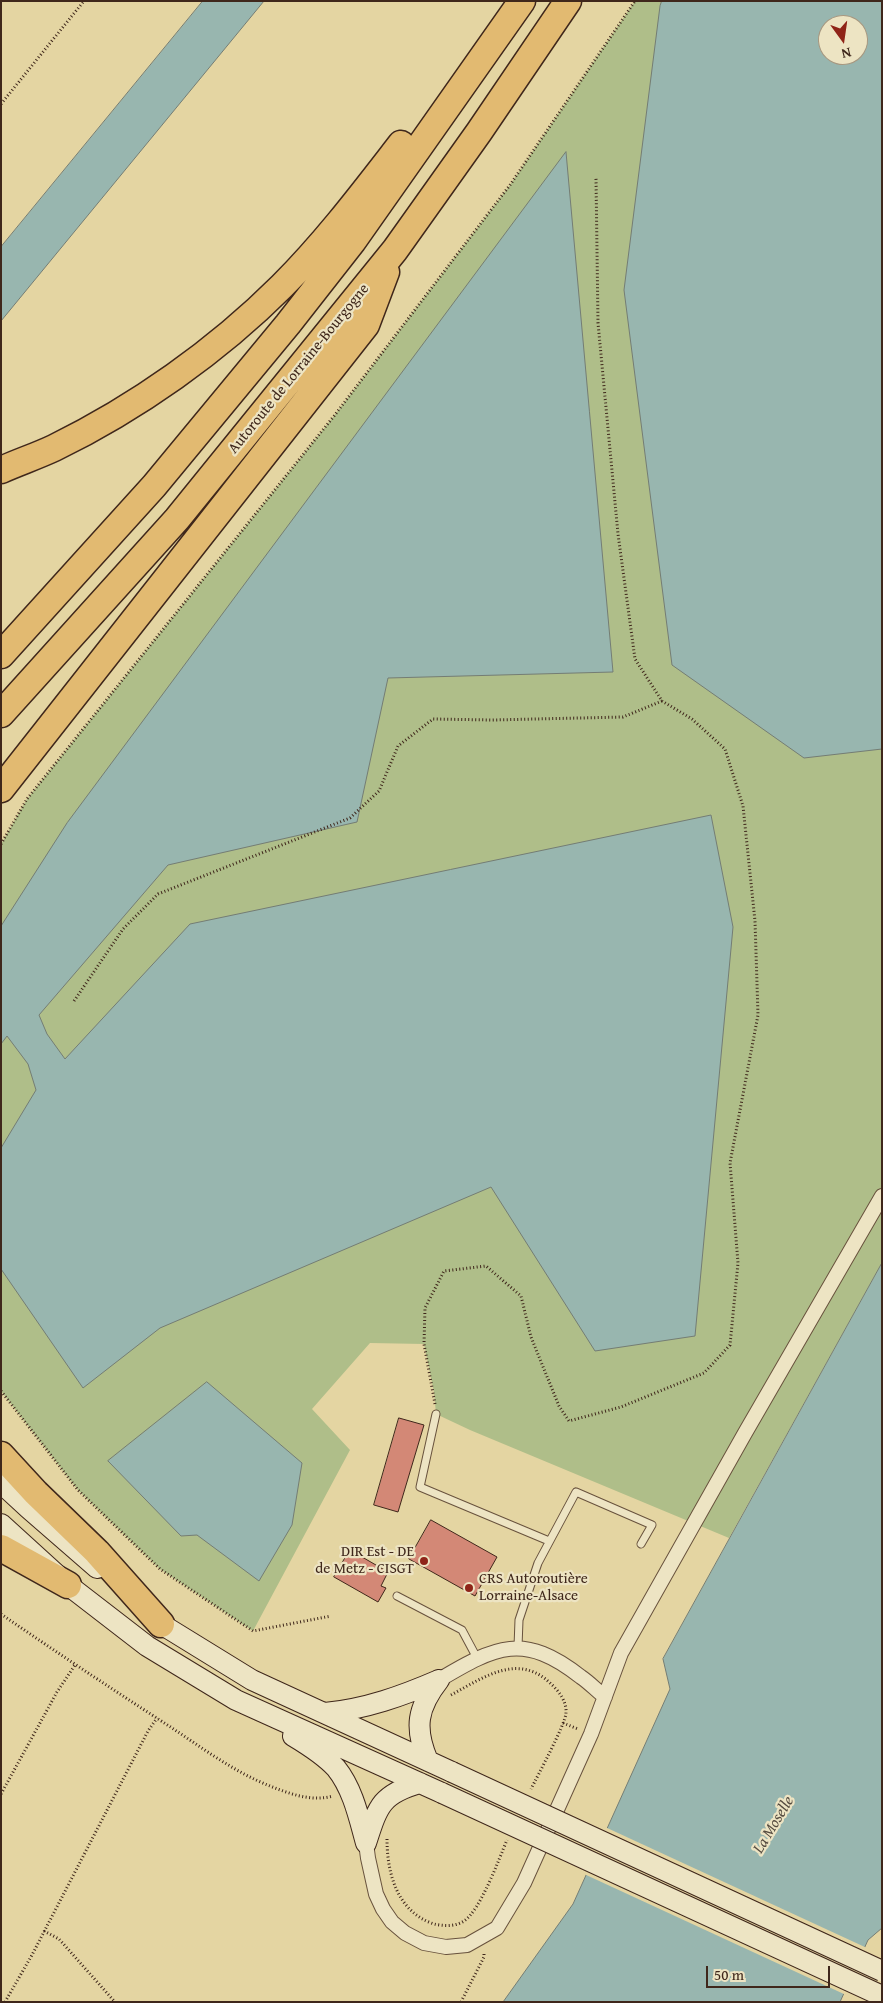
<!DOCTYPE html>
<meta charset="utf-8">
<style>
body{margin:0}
#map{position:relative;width:883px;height:2003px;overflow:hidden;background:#e4d5a2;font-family:"Gentium Book Plus",serif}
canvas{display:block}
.frame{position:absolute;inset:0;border:2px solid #3f271b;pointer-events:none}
.north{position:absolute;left:818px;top:15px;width:50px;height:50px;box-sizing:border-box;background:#ede4c3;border:1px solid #a79880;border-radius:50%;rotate:166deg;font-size:14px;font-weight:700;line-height:20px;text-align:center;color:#3f271b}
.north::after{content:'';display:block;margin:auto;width:18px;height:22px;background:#8f2418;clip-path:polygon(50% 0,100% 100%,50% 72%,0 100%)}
.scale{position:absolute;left:706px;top:1966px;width:124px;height:22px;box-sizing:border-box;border:2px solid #3f271b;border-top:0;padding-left:6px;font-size:15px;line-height:18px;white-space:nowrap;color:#3f271b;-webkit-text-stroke:4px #ede4c3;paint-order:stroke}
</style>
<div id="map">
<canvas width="883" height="2003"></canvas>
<div class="frame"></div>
<div class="north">N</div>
<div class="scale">50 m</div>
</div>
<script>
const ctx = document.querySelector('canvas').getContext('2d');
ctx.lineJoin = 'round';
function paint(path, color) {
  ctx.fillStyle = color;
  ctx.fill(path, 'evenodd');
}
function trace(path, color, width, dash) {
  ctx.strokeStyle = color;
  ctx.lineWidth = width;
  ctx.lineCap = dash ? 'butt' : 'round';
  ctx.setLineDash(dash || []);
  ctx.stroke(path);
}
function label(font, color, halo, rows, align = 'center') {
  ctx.font = font + ' "Gentium Book Plus",serif';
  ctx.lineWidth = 4.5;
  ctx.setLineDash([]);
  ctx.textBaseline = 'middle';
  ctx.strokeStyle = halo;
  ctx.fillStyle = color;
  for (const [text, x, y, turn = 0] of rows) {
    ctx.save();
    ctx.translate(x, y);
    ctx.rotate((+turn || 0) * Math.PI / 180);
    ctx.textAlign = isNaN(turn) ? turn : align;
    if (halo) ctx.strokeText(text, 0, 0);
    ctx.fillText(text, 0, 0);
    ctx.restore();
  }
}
const green = new Path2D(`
 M635 1H882V1263L729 1538 470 1430 436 1414 434 1392 424 1344 370 1343 312 1409 350 1450 253 1631 160 1569 78 1490 1 1391V844L27 799 334 416 510 185ZM828 25H858V55H828Z`);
const water = new Path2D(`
 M203 1H264L1 321V247Z
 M662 1H882V749L804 758 672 665 624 290 660 6ZM828 25H858V55H828Z
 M566 152 613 672 388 678 357 822 168 865 39 1015 47 1034 65 1059 190 924 711 815 733 927 695 1336 595 1351 491 1187 160 1328 83 1388 1 1269V1148L36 1090 28 1064 7 1036 1 1044V926L67 823Z
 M882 1263V1928L868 1940 840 2002H503L573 1904 670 1689 663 1659Z
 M207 1382 302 1463 292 1525 259 1581 197 1535 181 1536 108 1461Z`);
const pier = new Path2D(`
 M605 1827 867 1948 846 1995 584 1874Z`);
const building = new Path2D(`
 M399 1418 424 1425 398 1512 374 1505Z
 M431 1520 497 1557 475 1596 409 1559Z
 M350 1550 388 1572 381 1586 386 1588 378 1602 334 1577Z`);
const path = new Path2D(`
 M1 104 84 1
 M1 844 27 799 334 416 510 185 635 1
 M74 1001 123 929 158 894 350 818 379 791 398 746 433 719 492 720 623 717 662 701
 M1 1391 78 1490 160 1569 253 1631 331 1616
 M435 1404 424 1344 425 1308 444 1271 486 1266 521 1296 531 1337 559 1406 569 1421 621 1407 704 1373 730 1345 738 1263 730 1163 758 1015 755 921 743 806 725 749 692 719 662 701 635 659 618 534 598 323 596 178
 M1 1614C56 1652 112 1689 169 1726 201 1747 234 1772 270 1786 290 1794 312 1802 333 1796
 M451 1695C484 1677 519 1652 551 1684 559 1691 567 1702 566 1713 566 1723 537 1777 531 1789
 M563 1723 578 1729
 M1 1794 57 1692 75 1665
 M387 1839C387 1873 397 1912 434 1924 443 1926 455 1927 464 1921 480 1911 499 1859 507 1840
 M44 1931 59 1939 115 2002
 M5 2002 32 1955 148 1731 157 1718
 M461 2002 484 1957V1952`);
const service = new Path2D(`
 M436 1414 420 1487 549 1541
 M397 1596 462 1630 477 1658
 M518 1647 519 1620 538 1563 576 1492 652 1525 641 1544`);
const minor = new Path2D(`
 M439 1680C496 1646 524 1632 581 1677 590 1683 597 1691 605 1697
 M366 1843 368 1858 376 1894 383 1909 392 1922 405 1933 424 1943 446 1947 467 1945 497 1928 524 1883 591 1734 621 1653 745 1433 882 1196`);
const secondary = new Path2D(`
 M1 1483 28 1508 97 1568
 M1 1524 68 1585 147 1646 236 1700 442 1793
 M151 1615 161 1624 252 1680 452 1772
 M325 1713C366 1709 402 1696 439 1680
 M293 1736C308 1745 324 1755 336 1768 353 1789 359 1818 366 1843
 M428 1761C414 1728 417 1708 439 1680
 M366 1843C378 1806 381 1794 420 1783`);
const motorway = new Path2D(`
 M1 470C19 462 37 456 54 448 136 408 217 351 282 286 326 242 363 193 401 144
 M1 655 154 486 288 324 353 241 522 1
 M1 714 177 519 395 250 479 132 568 1
 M1 789 366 325 386 272
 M1 1455 36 1493 97 1552 161 1624
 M1 1548 68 1585`);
const secondaryBridge = new Path2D(`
 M452 1772 882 1971
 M442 1793 882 1996`);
const markers = [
 [424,1561,5,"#8f2418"],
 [469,1588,5,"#8f2418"]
];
const streetNames = [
 ["Autoroute de Lorraine-Bourgogne",299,369,-51]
];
const poiNames = [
 ["DIR Est - DE",414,1552],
 ["de Metz - CISGT",414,1569],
 ["CRS Autoroutière",479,1579,"left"],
 ["Lorraine-Alsace",479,1596,"left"]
];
const waterNames = [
 ["La Moselle",774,1825,-59]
];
paint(green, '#afbe89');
paint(water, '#98b6af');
trace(water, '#747d74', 1);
paint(pier, '#e4d5a2');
paint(building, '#d38876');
trace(building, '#3f271b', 1);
trace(service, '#68523d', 9);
trace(minor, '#68523d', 16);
trace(secondary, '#3f271b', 22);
trace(motorway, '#3f271b', 29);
trace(path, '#3f271b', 3, [1, 2.5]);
trace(service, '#ede4c3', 7);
trace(minor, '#ede4c3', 14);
trace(secondary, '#ede4c3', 20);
trace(motorway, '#e2ba71', 26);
trace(secondaryBridge, '#3f271b', 22, []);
trace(secondaryBridge, '#ede4c3', 20);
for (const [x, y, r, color] of markers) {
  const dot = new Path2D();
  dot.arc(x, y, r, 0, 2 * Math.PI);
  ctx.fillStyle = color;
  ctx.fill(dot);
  trace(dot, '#ede4c3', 2);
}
label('15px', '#3f271b', '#ede4c3', streetNames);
label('15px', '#3f271b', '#ede4c3', poiNames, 'right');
label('italic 16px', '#554b40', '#ede4c3', waterNames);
</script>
